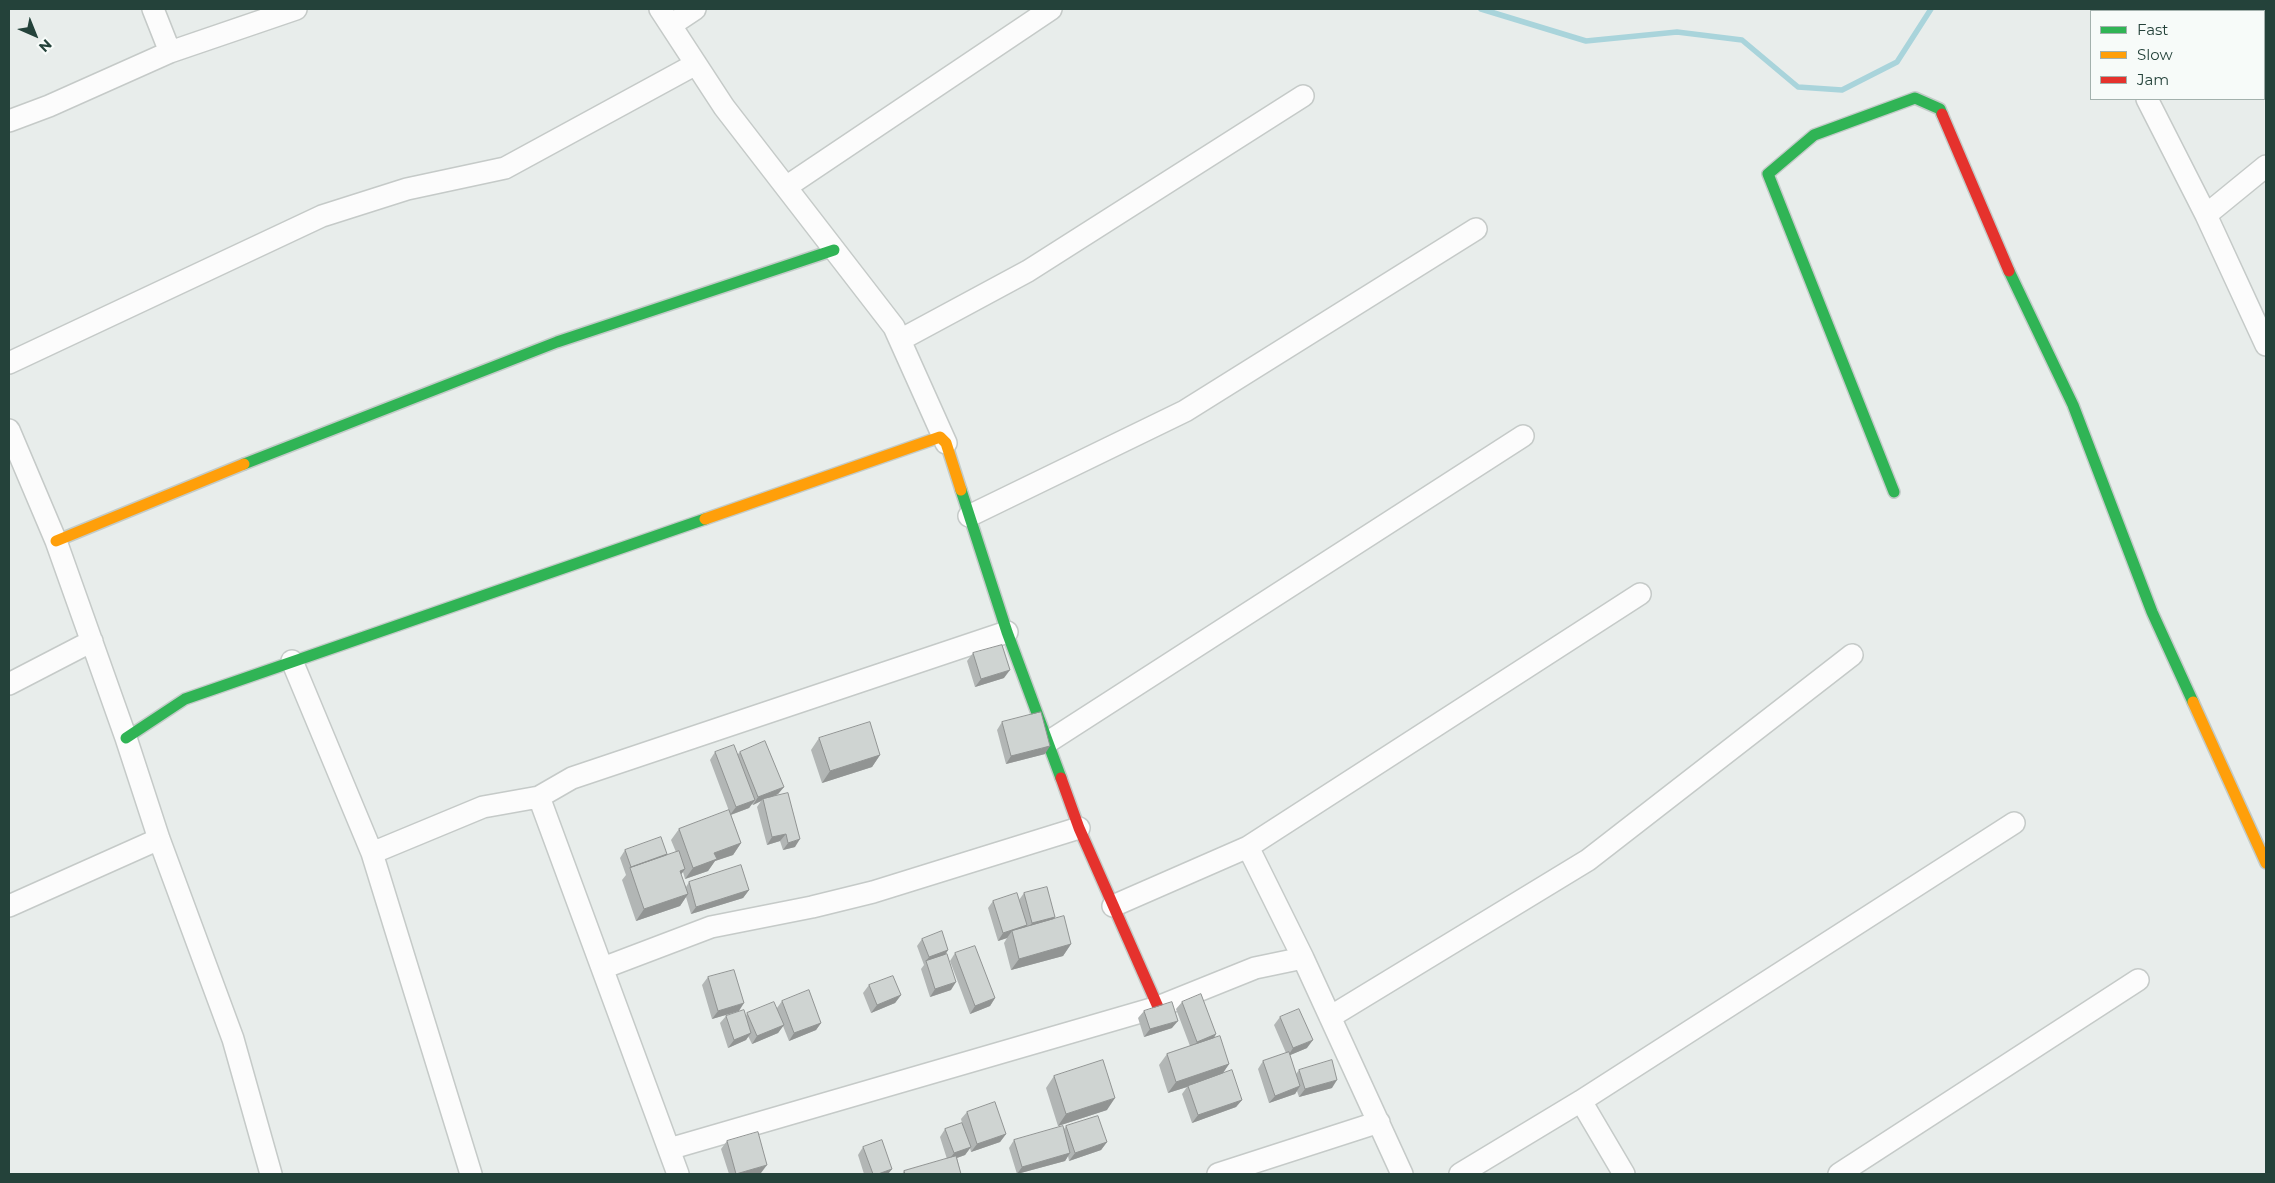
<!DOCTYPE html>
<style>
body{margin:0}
#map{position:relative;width:2275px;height:1183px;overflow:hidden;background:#e8edeb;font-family:Montserrat,sans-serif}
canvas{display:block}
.frame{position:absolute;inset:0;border:10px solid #24423a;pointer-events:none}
.legend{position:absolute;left:2090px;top:10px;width:175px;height:90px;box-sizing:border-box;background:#f7fbf9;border:1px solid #a3b1ad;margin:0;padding:6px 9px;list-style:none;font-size:15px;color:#24423a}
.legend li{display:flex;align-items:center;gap:10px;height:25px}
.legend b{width:25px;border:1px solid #a3b1ad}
.north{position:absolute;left:10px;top:10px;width:50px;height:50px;-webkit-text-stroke:4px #f7fbf9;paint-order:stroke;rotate:136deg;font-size:14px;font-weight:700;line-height:20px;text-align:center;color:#24423a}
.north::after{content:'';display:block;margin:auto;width:18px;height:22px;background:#24423a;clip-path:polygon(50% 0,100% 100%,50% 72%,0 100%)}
</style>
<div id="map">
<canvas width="2275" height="1183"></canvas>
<div class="frame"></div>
<ul class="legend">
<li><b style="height:6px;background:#30b455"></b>Fast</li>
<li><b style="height:6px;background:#ff9f0a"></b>Slow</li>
<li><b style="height:6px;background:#e5322d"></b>Jam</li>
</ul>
<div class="north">N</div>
</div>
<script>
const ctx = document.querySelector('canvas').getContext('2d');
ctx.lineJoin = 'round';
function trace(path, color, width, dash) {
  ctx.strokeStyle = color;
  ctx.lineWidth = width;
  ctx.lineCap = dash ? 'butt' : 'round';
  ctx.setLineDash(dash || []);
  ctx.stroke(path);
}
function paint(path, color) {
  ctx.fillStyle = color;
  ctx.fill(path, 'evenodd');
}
const stream = new Path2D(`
 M1481 9 1586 41 1677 32 1742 40 1798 87 1842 90 1897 62 1931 9`);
const street = new Path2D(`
 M153 9 170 52
 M660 9 724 107 894 327 946 443
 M671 25 695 9
 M2147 99 2206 215 2266 345
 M9 121 49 106 170 52 296 9
 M786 187 1051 9
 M2206 215 2266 166
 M900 340 1028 271 1303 96
 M9 363 322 216 407 189 505 168 696 64
 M9 430 56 541 126 738 159 839 233 1039 271 1174
 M969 516 1185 411 1476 229
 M292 661 372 853 471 1174
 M9 684 92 641
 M1048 742 1523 436
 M539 797 678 1174
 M1248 847 1303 958 1402 1174
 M372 853 483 807 539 797 572 778 1007 632
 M9 906 159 839
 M1113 906 1248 847 1640 594
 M603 968 711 927 812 907 873 892 1079 828
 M1330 1017 1588 860 1852 655
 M1581 1101 1624 1174
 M669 1149 1158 1007 1255 968 1303 958
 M1218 1174 1379 1122
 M1460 1174 1581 1101 2014 823
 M1839 1174 2138 980`);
const fast = new Path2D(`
 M2009 271 2073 405 2152 612 2193 702
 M244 464 557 342 834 250
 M961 490 1007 632 1061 778
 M1894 492 1768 174 1814 135 1915 98 1940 109 1942 114
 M126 738 185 699 705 519`);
const slow = new Path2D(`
 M705 519 940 437 946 443 961 490
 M56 541 244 464
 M2193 702 2266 863`);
const jam = new Path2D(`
 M1942 114 2009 271
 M1061 778 1079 828 1158 1007`);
const wall = new Path2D(`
 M973 653 1004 678 975 687 967 661Z
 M1002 722 1045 754 1006 764 997 730Z
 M819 738 880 755 872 767 822 783 811 750Z
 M715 752 738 754 740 752 784 787 778 794 771 797 795 847 783 850 780 841 767 845 757 807 761 801 753 805 752 804 749 808 731 815 741 843 733 855 715 861 708 871 685 879 683 872 681 874 686 887 689 882 749 890 743 898 691 914 686 897 680 906 636 921 622 880 626 875 620 858 625 850 667 854 666 856 676 852 671 840 679 829 729 811 710 760Z
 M1024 893 1055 917 1053 920 1071 944 1063 956 1011 970 1004 943 1007 938 998 941 988 908 993 901 1019 900Z
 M922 939 948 950 945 955 951 990 930 997 921 969 924 965 917 946Z
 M955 953 995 998 990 1006 970 1014 950 961Z
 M708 977 739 1011 712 1019 702 985Z
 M869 985 901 995 895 1003 871 1013 863 993Z
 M782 1001 821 1023 816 1030 789 1041 783 1026 778 1033 752 1044 748 1036 746 1040 728 1048 720 1023 726 1016H746L747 1013 777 1008Z
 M1182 1002 1216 1034 1214 1038 1229 1064 1222 1074 1242 1100 1236 1107 1192 1123 1182 1094 1187 1087 1168 1093 1159 1065 1167 1054 1190 1046 1176 1009Z
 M1144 1011 1172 1028 1144 1037 1138 1018Z
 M1280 1017 1307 1048 1290 1055 1296 1074 1299 1070 1332 1088 1299 1097 1297 1091 1295 1094 1269 1103 1258 1069 1263 1061 1286 1053 1274 1025Z
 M1054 1076 1107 1110 1058 1126 1046 1088Z
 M967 1112 1006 1134 1000 1142 971 1152 970 1148 965 1155 957 1158 961 1174H902L904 1171 947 1159 940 1137 945 1129 962 1123 961 1119Z
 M1066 1126 1107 1142 1101 1150 1069 1161 1068 1156 1065 1161 1017 1174 1009 1148 1014 1140 1064 1129Z
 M727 1141 761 1173 756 1174H729L721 1149Z
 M863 1147 892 1169 888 1174H864L858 1155Z`);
const shadedWall = new Path2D(`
 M1010 670 1004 678 975 687 981 679Z
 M1050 746 1045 754 1006 764 1011 756Z
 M880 755 872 767 822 783 830 771Z
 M784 787 778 794 763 801V799L761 801 753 805 758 797Z
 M755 800 749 808 730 815 736 807Z
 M786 834 780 841 767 845 772 837Z
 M800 839 795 847 783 850 788 843Z
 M741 843 733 855 715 861 708 871 685 879 693 868 714 853Z
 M667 854 662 861 630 868 631 867Z
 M685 869 677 880 680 871Z
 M749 890 743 898 691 914 696 907Z
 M688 894 680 906 636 921 644 909Z
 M1055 917 1050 925 1026 931 1032 923Z
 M1027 925 1022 933 1012 931 1007 938 998 941 1003 933Z
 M1071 944 1063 956 1011 970 1019 959Z
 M948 950 943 958 926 961 923 965 929 957Z
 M956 982 951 990 930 997 935 989Z
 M901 995 895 1003 871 1013 877 1005Z
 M995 998 990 1006 970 1014 975 1006Z
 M744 1003 739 1011 712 1019 718 1011Z
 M1178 1021 1172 1028 1144 1037 1150 1029Z
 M821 1023 816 1030 789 1041 794 1033Z
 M784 1025 778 1033 752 1044 757 1036Z
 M751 1033 746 1040 728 1048 734 1040Z
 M1216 1034 1211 1042 1191 1050 1197 1042Z
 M1313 1040 1307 1048 1288 1056 1293 1048Z
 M1229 1064 1221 1076 1188 1086 1187 1087 1168 1093 1176 1082Z
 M1337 1080 1332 1088 1299 1097 1305 1089Z
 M1300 1086 1295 1094 1269 1103 1275 1096Z
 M1115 1098 1107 1110 1058 1126 1066 1114Z
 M1242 1100 1236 1107 1192 1123 1198 1115Z
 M1006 1134 1000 1142 971 1152 977 1144Z
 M1107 1142 1101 1150 1069 1161 1075 1153Z
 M971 1147 965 1155 948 1161 954 1153Z
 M1070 1153 1065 1161 1017 1174 1022 1167Z
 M767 1165 761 1173 756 1174H736Z
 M892 1169 888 1174H878Z`);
const building = new Path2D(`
 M1002 645 1010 670 981 679 973 653Z
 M1041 712 1050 746 1011 756 1002 722Z
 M870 722 880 755 830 771 819 738Z
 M765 741 784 787 758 797 740 752Z
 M734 745 755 800 736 807 715 752Z
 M788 793 800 839 788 843 786 834 772 837 763 799Z
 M729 810 741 843 714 853 717 859 693 868 679 829Z
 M661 837 667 854 631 867 625 850Z
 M679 851 685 869 680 871 688 894 644 909 630 868Z
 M741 865 749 890 696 907 689 882Z
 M1047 887 1055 917 1032 923 1024 893Z
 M1017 893 1027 925 1003 933 993 901Z
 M1064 916 1071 944 1019 959 1012 931Z
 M942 931 948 950 929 957 922 939Z
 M975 946 995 998 975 1006 955 953Z
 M947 954 956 982 935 989 926 961Z
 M734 970 744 1003 718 1011 708 977Z
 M893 976 901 995 877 1005 869 985Z
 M809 990 821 1023 794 1033 782 1001Z
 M1201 994 1216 1034 1197 1042 1182 1002Z
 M774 1002 784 1025 757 1036 747 1013Z
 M1172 1002 1178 1021 1150 1029 1144 1011Z
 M1299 1009 1313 1040 1293 1048 1280 1017Z
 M744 1010 751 1033 734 1040 726 1016Z
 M1220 1036 1229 1064 1176 1082 1167 1054Z
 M1289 1052 1300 1086 1275 1096 1263 1061Z
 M1103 1060 1115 1098 1066 1114 1054 1076Z
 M1332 1060 1337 1080 1305 1089 1299 1070Z
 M1232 1070 1242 1100 1198 1115 1188 1086Z
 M995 1102 1006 1134 977 1144 967 1112Z
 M1098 1116 1107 1142 1075 1153 1066 1126Z
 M962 1123 971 1147 954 1153 945 1129Z
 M1063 1126 1070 1153 1022 1167 1014 1140Z
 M758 1132 767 1165 736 1174 727 1141Z
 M882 1140 892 1169 878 1174H873L863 1147Z
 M956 1156 961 1174H905L904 1171Z`);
trace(stream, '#a9d4db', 5.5);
trace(street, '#c5cac8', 24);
trace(fast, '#c3cbc8', 14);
trace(slow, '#c3cbc8', 14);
trace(jam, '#c3cbc8', 14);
trace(street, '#fcfcfc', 21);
trace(fast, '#30b455', 11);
trace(slow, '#ff9f0a', 11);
trace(jam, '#e5322d', 11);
paint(wall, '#b2b6b5');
paint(shadedWall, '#919493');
paint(building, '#cfd4d2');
trace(building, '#919493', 1);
</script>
